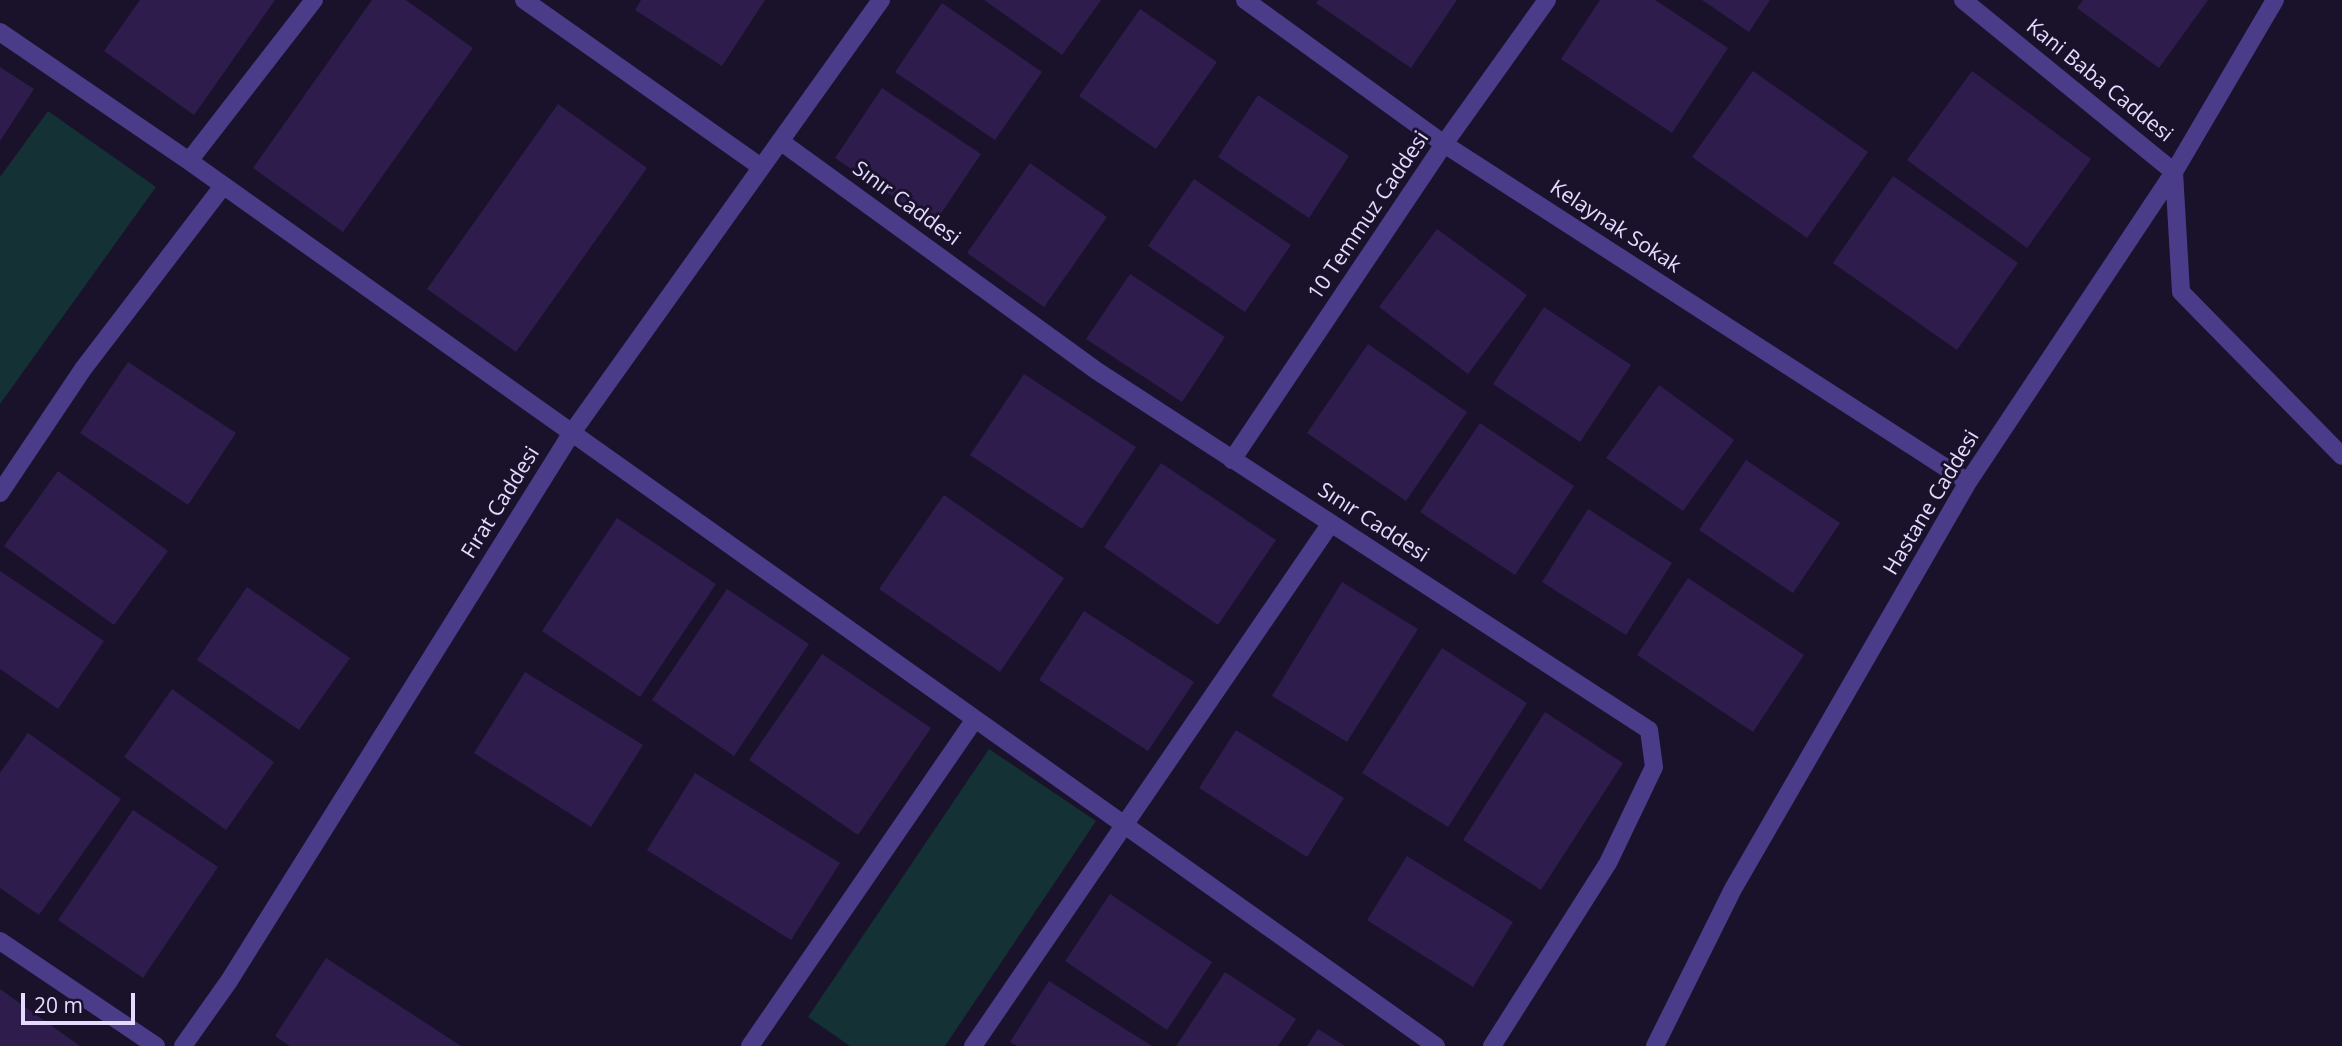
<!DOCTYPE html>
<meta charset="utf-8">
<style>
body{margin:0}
#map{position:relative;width:2342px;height:1046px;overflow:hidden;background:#1a112b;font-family:"Open Sans",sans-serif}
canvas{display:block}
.scale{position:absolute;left:21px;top:993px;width:114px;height:32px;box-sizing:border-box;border:4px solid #e5dbff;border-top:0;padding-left:9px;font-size:21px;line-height:24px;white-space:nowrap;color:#e5dbff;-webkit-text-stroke:5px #1a112b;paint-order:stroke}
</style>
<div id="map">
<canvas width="2342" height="1046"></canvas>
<div class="scale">20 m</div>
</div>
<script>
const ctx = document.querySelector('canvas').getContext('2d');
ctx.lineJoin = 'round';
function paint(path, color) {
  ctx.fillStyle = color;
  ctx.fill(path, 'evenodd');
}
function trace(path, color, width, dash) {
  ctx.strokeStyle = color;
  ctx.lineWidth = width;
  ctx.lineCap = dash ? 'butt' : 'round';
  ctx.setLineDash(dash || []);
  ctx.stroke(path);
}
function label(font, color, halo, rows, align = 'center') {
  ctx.font = font + ' "Open Sans",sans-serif';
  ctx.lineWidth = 6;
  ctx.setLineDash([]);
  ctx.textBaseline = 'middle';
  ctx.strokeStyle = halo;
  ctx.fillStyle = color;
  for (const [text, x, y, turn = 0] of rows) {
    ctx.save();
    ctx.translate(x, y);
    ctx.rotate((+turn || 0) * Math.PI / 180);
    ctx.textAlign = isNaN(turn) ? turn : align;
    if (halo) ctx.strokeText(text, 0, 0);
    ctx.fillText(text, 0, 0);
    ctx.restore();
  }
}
const green = new Path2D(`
 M48 111 156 187 0 404V177Z
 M989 749 1096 821 945 1046H850L808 1017Z`);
const building = new Path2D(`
 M140 0H275L194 115 104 51Z
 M372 0H406L473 48 343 232 253 168Z
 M641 0H765L722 66 635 10Z
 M984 0H1101L1062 55Z
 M1319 0H1457L1411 68 1316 3Z
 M1600 0H1655L1728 48 1672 133 1561 59Z
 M1702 0H1770L1749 32Z
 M2083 0H2208L2159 68 2077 8Z
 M942 3 1042 72 995 140 895 72Z
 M1140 9 1217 62 1156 149 1079 96Z
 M0 67 34 89 0 141Z
 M1753 71 1868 152 1807 238 1692 157Z
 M1972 71 2091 159 2027 248 1907 160Z
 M882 88 981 154 934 224 835 158Z
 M1258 95 1349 156 1309 218 1218 157Z
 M558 104 647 168 516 352 427 289Z
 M1030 163 1107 217 1044 307 967 253Z
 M1893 176 2018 263 1957 350 1833 263Z
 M1194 179 1291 245 1245 312 1148 246Z
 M1437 229 1527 295 1468 374 1379 307Z
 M1130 274 1225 337 1182 402 1086 339Z
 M1544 307 1631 365 1580 442 1493 384Z
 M1368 344 1467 412 1406 501 1307 433Z
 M128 362 236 433 188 505 80 433Z
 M1024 374 1136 447 1082 529 970 455Z
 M1659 385 1734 440 1683 511 1606 458Z
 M1480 423 1574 486 1515 575 1420 512Z
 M1746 460 1840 523 1793 593 1699 530Z
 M1161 463 1276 540 1218 625 1104 547Z
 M58 471 168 551 114 625 4 546Z
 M944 495 1064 578 1000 672 879 589Z
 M1588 509 1672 563 1626 635 1542 582Z
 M617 518 716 584 640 697 542 631Z
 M0 571 104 641 58 709 0 669Z
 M1688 578 1804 655 1753 732 1637 655Z
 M1342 582 1418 629 1347 742 1272 696Z
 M247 587 350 658 299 730 197 660Z
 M727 589 809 644 734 756 652 700Z
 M1084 611 1194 682 1148 751 1039 680Z
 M1442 648 1527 703 1448 827 1362 773Z
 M822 654 931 728 858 835 749 760Z
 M525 672 643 745 591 827 474 753Z
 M172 689 274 762 226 830 124 757Z
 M1545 712 1623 763 1541 890 1463 840Z
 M1236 730 1344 798 1307 857 1199 788Z
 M28 733 121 799 39 915 0 888V773Z
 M695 773 840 863 791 940 647 850Z
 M133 810 218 867 143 978 58 920Z
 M1407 856 1513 922 1473 987 1367 920Z
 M1110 894 1212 962 1167 1030 1065 961Z
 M326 958 461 1046H290L275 1036Z
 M1225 972 1296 1019 1278 1046H1176Z
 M1049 981 1152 1046H1017L1010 1042Z
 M0 989 80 1046H0Z
 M1318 1029 1345 1046H1307Z`);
const minor = new Path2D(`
 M524 0 761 167
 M1245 0 1444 144 1968 482
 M1963 0 2174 172 2181 292 2342 456
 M0 32 189 161 1436 1046
 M780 141 1097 371 1649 730 1654 767 1608 863 1492 1046
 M189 161 314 0
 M1232 460 1444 144 1547 0
 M0 493 83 369 223 186
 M0 941 156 1046
 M183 1046 229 981 571 434 881 0
 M750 1046 975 719
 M973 1046 1331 523
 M1655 1046 1733 889 1968 482 2174 172 2275 0`);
const streetNames = [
 ["Kani Baba Caddesi",2099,81,39],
 ["Sınır Caddesi",906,204,36],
 ["10 Temmuz Caddesi",1369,216,-56],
 ["Kelaynak Sokak",1615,227,33],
 ["Fırat Caddesi",501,503,-58],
 ["Hastane Caddesi",1932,503,-59],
 ["Sınır Caddesi",1373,523,33]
];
paint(green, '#143135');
paint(building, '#2e1d4c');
trace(minor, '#4b3c8a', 18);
label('21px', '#e5dbff', '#1a112b', streetNames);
</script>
